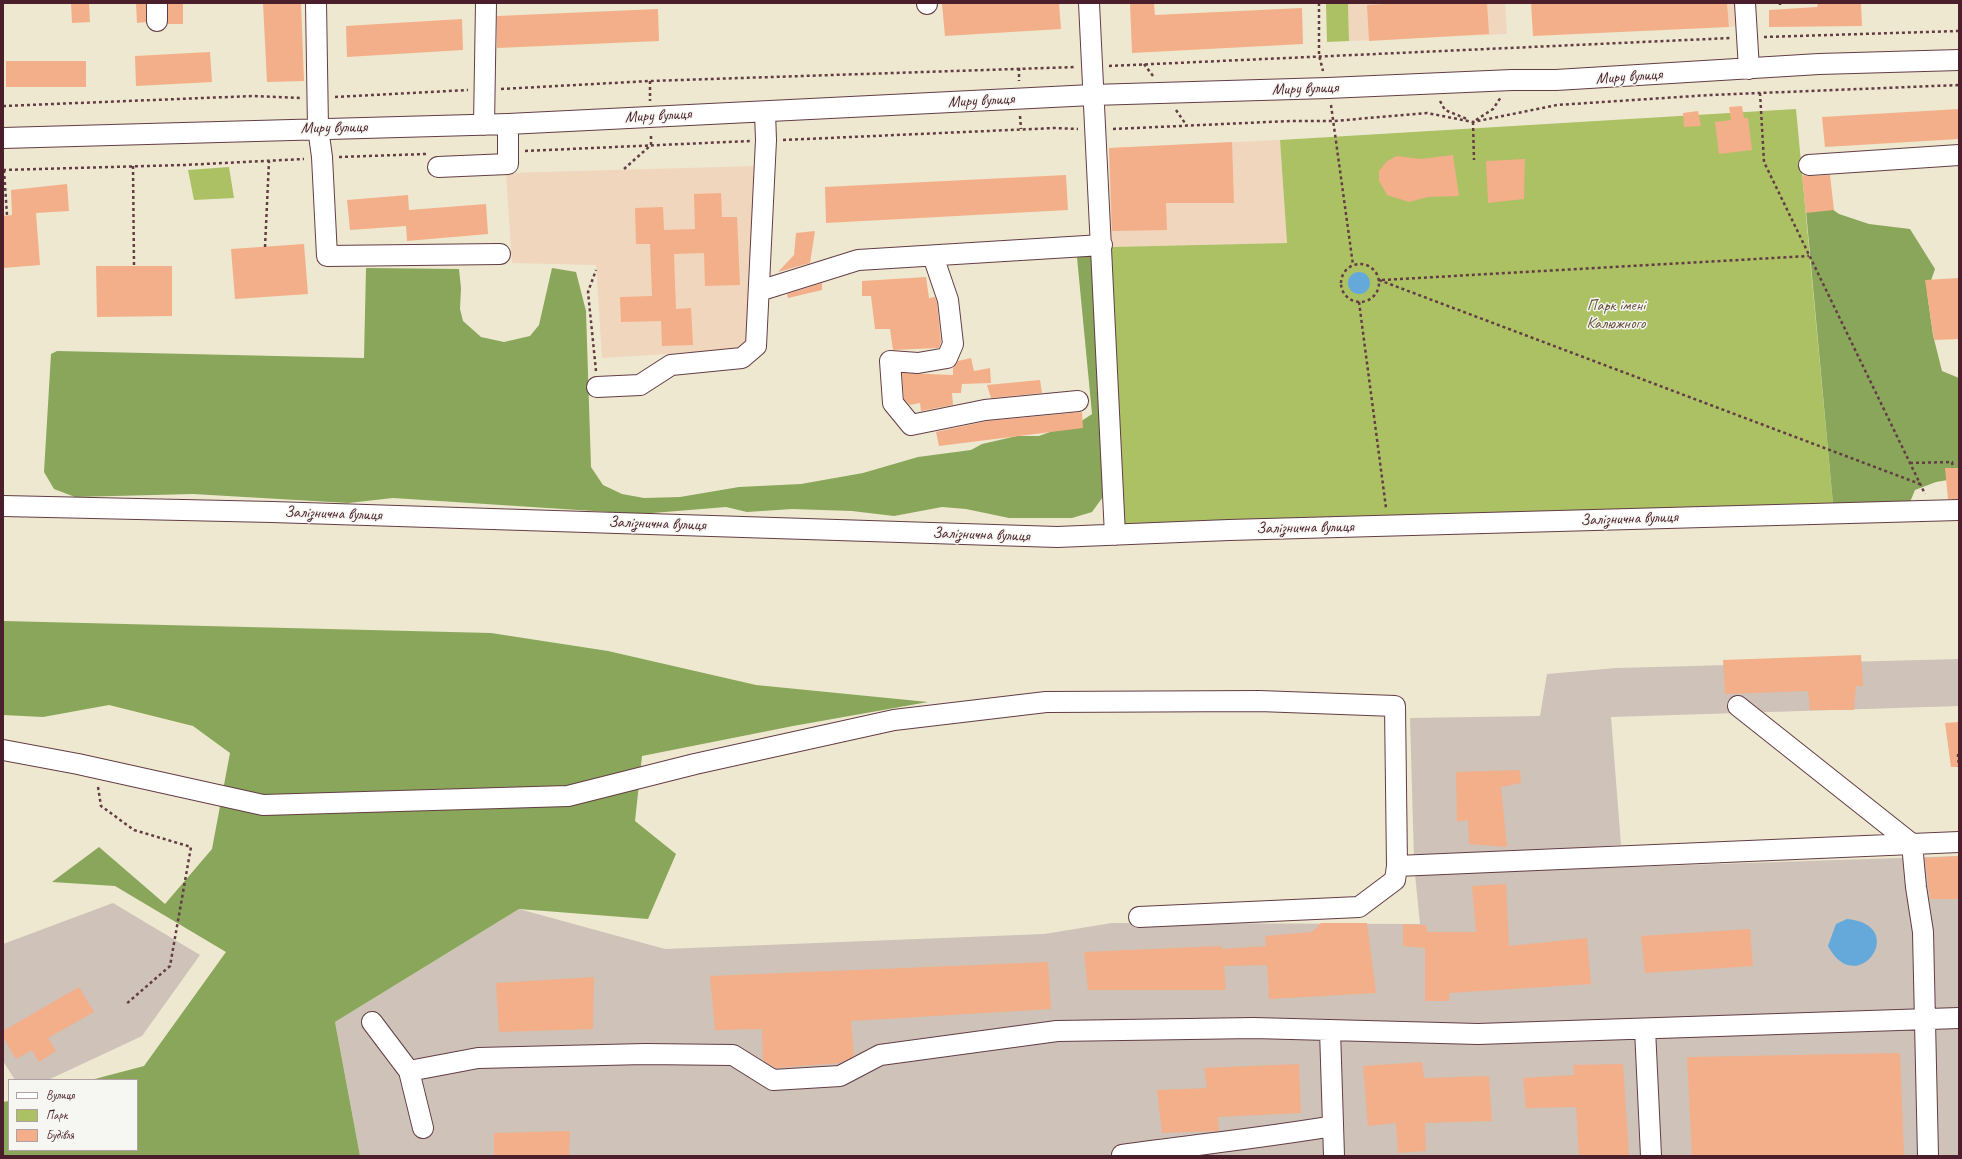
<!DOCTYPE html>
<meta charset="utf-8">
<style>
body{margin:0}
#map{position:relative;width:1962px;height:1159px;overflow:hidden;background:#eee8d0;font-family:Caveat,sans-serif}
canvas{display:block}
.frame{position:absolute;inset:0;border:4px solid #4a1f2b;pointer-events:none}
.legend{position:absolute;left:8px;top:1079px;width:130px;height:72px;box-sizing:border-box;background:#f6f6f2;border:1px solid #b1a0a2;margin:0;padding:5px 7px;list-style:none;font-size:12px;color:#4a1f2b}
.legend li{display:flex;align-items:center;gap:8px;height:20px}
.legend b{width:20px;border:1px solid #b1a0a2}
</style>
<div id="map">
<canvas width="1962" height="1159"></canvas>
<div class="frame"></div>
<ul class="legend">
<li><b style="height:5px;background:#fff"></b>Вулиця</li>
<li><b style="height:11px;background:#acc064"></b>Парк</li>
<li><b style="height:11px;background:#f3af89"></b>Будівля</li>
</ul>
</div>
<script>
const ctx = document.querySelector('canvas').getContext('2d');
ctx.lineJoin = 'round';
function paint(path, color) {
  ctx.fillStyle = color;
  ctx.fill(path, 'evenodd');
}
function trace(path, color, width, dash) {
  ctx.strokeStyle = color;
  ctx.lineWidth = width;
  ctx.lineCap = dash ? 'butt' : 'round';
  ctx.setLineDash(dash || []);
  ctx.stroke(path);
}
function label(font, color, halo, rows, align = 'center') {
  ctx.font = font + ' Caveat,sans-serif';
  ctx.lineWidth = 3;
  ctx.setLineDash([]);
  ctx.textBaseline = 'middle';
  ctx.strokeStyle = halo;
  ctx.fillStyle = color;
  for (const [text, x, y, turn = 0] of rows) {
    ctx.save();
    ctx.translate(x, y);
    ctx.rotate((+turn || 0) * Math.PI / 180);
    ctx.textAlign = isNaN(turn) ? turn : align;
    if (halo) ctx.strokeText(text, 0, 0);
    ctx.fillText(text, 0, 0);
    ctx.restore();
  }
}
const built = new Path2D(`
 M1348 3H1505L1507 34 1349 41Z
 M1727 3H1739L1740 26 1729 27Z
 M1280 140 1287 243 1111 247 1109 148Z
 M757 166 749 349 602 358 596 265 512 263 506 173Z`);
const industrial = new Path2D(`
 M1959 659V706L1611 717 1621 845 1414 860 1410 718 1540 716 1547 674 1616 668Z
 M1959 856V1156H360L335 1022 519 909 665 949 1044 934 1112 923 1420 924 1415 874Z
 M113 903 200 955 142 1036 48 1080H15L3 1061V944Z`);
const green = new Path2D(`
 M1326 3H1348L1349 41 1327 42Z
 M1796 109 1833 504 1125 527 1111 247 1287 243 1280 140Z
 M229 167 234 198 194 200 188 170Z`);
const forest = new Path2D(`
 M1804 189 1839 214 1869 224 1910 229 1935 269 1927 292 1933 335 1942 371 1959 378V478L1936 482 1915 490 1910 502 1833 504Z
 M1076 247 1090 248 1092 258 1105 494 1092 512 1072 518H1009L966 509 942 507 894 516 852 511 792 509 747 512 726 507 640 514 393 498 348 503 193 494 75 497 54 489 44 472 51 354 57 351 364 358 366 268 459 269 461 288 460 309 463 321 481 337 504 342 530 336 539 325 552 268 576 272 586 311 591 467 603 485 622 494 644 498 680 497 739 487 801 484 863 473 918 457 971 450 982 444 1017 436H1039L1083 420 1092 414Z
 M3 621 491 633 608 651 756 685 928 702 793 726 642 756 635 821 676 854 648 919 519 909 335 1022 360 1156H3V1102L9 1101V1150H137V1080H91L144 1066 226 952 115 886 52 882 99 847 165 904 212 849 230 753 193 726 109 705 43 717 3 715Z`);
const water = new Path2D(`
 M1348 283a11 11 0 1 1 22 0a11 11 0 1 1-22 0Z
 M1847 919C1911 925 1857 1001 1828 946L1836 924Z`);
const building = new Path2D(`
 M71 3H89L90 22 72 23Z
 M136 3H146V22L137 23Z
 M168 3H183V24H168Z
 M263 3H301L304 81 267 82Z
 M1059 3 1061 29 945 36 942 4Z
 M1130 3H1154L1155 15 1302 8 1303 44 1132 53Z
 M1403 3H1487L1489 34 1369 41 1367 5Z
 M1531 3H1727L1729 27 1533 36Z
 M1818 3H1861L1862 26 1769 27V10L1817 7Z
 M658 9 659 41 497 48V16Z
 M462 19 463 50 347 57 346 26Z
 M210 52 212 82 136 86 135 56Z
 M6 61H86V87H6Z
 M1742 106 1744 118H1748L1752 150 1719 154 1715 122 1731 120 1729 107Z
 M1959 109V139L1825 147 1822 117Z
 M1698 111 1701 126 1684 127 1683 113Z
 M1232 142 1234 203H1166L1167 230 1112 231 1109 148Z
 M1453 155 1459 196 1428 197 1409 202 1387 195 1379 181V171L1387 161 1397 156 1421 159Z
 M1525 159 1524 199 1488 203 1486 161Z
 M1066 175 1068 210 826 223 825 187Z
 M1802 175 1810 176 1830 175 1834 210 1806 213Z
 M67 184 69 211 36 213 40 265 3 268V216L12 215 11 190Z
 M721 193 722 217H737L740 285 705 286 704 253 674 254 676 309 691 308 693 345 662 346 661 321 621 322 620 297 652 296 650 244H636L635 208 663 207 664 230 695 229 694 194Z
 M408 195 409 210 486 204 488 234 407 241 406 226 350 230 347 200Z
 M815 231 810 263 778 272 794 255 796 233Z
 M304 244 308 294 235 299 231 249Z
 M96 266H172V316L97 317Z
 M926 277 929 298 935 297 937 303 941 342 939 348 893 350 890 329H875L871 296H862V281Z
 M1959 278V339L1934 340 1925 280Z
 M822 283V290L788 298 787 294Z
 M971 358 974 371 990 368 991 383 962 384 961 393H952L953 405 921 411 920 403 910 405 904 399 902 373 953 375V368L958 361Z
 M1040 380 1042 393 991 398 987 385Z
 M1082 412 1083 428 939 446 936 432 987 421Z
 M1945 468H1959V499H1948Z
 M1861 655 1863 686H1856L1854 710H1810L1808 691 1725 694 1723 660Z
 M1959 722V767H1951L1945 723Z
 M1520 770 1521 783 1501 787 1507 847 1469 844 1468 820 1457 822 1456 772Z
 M1959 856V899H1930L1925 858Z
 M1506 884 1509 946 1587 938 1591 984 1449 993V1001H1425V948L1403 946V924L1426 925 1427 932H1476L1472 886Z
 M1321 923H1367L1376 993 1269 999 1267 965 1224 966 1226 990H1088L1084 952 1221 946 1222 949 1266 946 1265 936 1312 932Z
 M1750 929 1753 966 1645 973 1641 936Z
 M1048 962 1051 1009 851 1021 854 1056 840 1063 775 1068 763 1060 762 1029 715 1030 710 976Z
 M594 977 593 1029 499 1032 496 983Z
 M79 987 94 1012 48 1038 56 1051 39 1062 32 1050 16 1059 3 1037V1031Z
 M1900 1053 1904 1156H1692L1687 1057Z
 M1422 1062 1424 1078 1489 1076 1492 1121 1425 1123 1426 1151 1398 1153 1396 1123 1368 1126 1363 1066Z
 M1299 1064 1301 1113 1218 1117 1219 1131 1162 1133 1157 1090 1207 1088 1204 1068Z
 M1623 1064 1629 1156H1579L1576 1107 1526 1108 1523 1078 1574 1075 1573 1065Z
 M570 1131 569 1156H494V1133Z`);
const path = new Path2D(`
 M1319 3V55L1323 71
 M1780 3V5
 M1764 37 1959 31
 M1144 64 1153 76
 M1109 66 1731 38
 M1019 68V81
 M650 81V101
 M501 89 650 81 1076 67
 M1760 93 1764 162 1925 494
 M335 97 468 90
 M1440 101 1445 110 1467 119
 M1331 105 1353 265
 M3 106 253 96 300 98
 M1176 110 1187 126
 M1020 116 1021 129
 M1476 120 1493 109 1501 97
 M1473 122 1474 160
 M1113 129 1290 121H1334L1427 113 1473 122 1557 105 1710 95 1959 85
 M783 140 1055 128 1078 129
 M525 151 750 141
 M339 157 426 154
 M133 166 134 266
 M624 169 651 145V134
 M3 170 184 165 304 159
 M4 170 7 215
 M265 247 269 161
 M1341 283a19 19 0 1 1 38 0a19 19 0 1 1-38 0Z
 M1379 280 1920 484
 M1382 280 1809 256
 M1359 302 1386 508
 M596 371 588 292 596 270
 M1910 463 1952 462 1953 468
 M1958 754 1959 767
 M98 787 101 806 134 830 191 847 170 966 125 1005`);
const minor = new Path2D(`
 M157 3V21
 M316 3 318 128 322 157 327 256 500 254
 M927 3V4
 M1089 3 1115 535
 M1745 3 1749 69
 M484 125 486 3
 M3 138 508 124 1092 95 1328 88 1512 80H1556L1819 64 1959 60
 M1809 165 1959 155
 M438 167 508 164V124
 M933 256 948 300 953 344 947 358 918 363 890 361 893 403 911 425 985 410 1078 401
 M759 291 858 260 1102 245
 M597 387 640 385 671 365 742 358 756 346 766 140 765 112
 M3 506 272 512 1057 537 1229 530 1959 510
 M1738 706 1912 844 1916 887 1923 932 1928 1156
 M3 750 78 764 263 805 568 796 695 764 894 720 1046 702 1259 701 1395 706 1397 866 1395 880 1359 907 1139 917
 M1397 866 1959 842
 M372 1022 409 1071 423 1128
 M1645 1029 1651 1156
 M1330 1030 1334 1156
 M409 1071 478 1058 645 1054 733 1055 773 1080 840 1076 880 1055 1057 1031 1254 1028 1478 1034 1959 1018
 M1122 1155C1192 1145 1263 1138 1333 1126`);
const streetNames = [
 ["Миру вулиця",1629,77,-4],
 ["Миру вулиця",1305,89,-2],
 ["Миру вулиця",981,101,-3],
 ["Миру вулиця",658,116,-3],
 ["Миру вулиця",334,128,-1],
 ["Залізнична вулиця",333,514,2],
 ["Залізнична вулиця",1629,519,-2],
 ["Залізнична вулиця",657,524,2],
 ["Залізнична вулиця",1305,528,-1],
 ["Залізнична вулиця",981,535,2]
];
const parkNames = [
 ["Парк імені",1616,306],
 ["Калюжного",1616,324]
];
paint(built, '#f0d6bc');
paint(industrial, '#cec2b9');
paint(green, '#acc064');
paint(forest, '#89a65a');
paint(water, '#64a9da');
paint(building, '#f3af89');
trace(minor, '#633d44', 22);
trace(path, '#633d44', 2.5, [3, 3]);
trace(minor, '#fff', 20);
label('16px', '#4a1f2b', '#f6f6f2', streetNames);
label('16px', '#674f3c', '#f6f6f2', parkNames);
</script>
